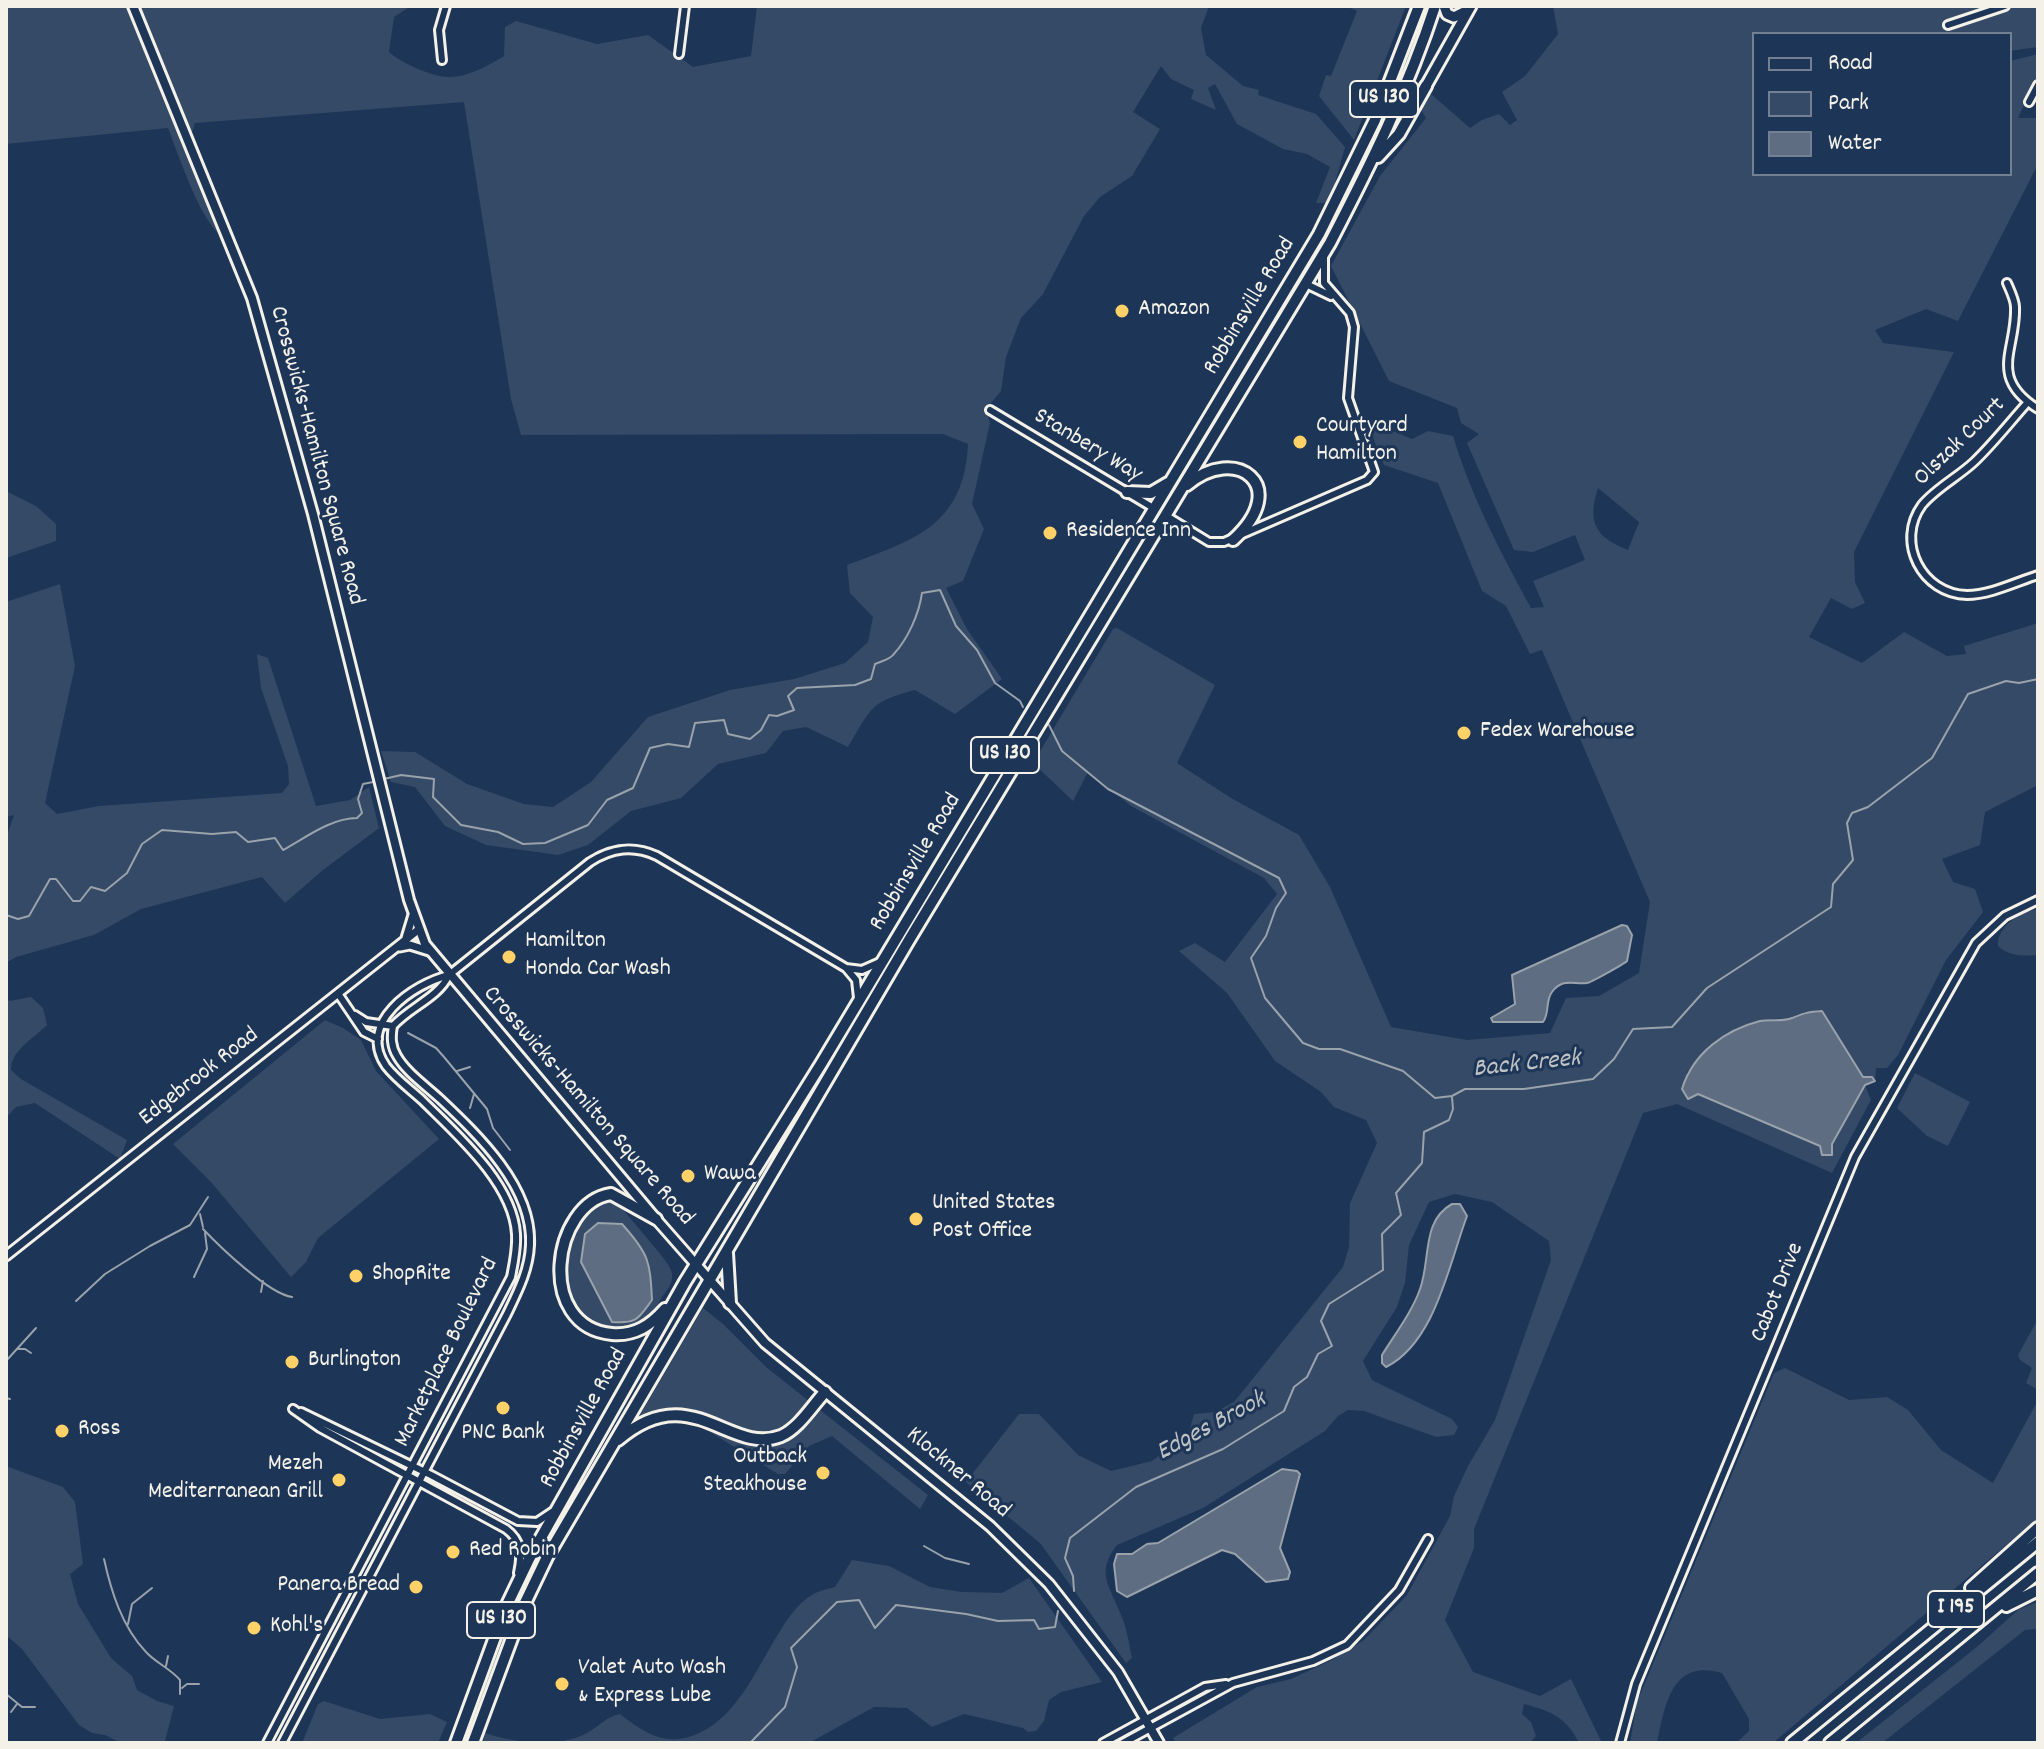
<!DOCTYPE html>
<style>
body{margin:0}
#map{position:relative;width:2044px;height:1749px;overflow:hidden;background:#1d3557;font-family:Dekko,sans-serif}
canvas{display:block}
.frame{position:absolute;inset:0;border:8px solid #f4f1e8;pointer-events:none}
.legend{position:absolute;left:1752px;top:32px;width:260px;height:144px;box-sizing:border-box;background:#1d3557;border:2px solid #738091;margin:0;padding:10px 14px;list-style:none;font-size:24px;color:#f4f1e8}
.legend li{display:flex;align-items:center;gap:16px;height:40px}
.legend b{width:40px;border:2px solid #738091}
</style>
<div id="map">
<canvas width="2044" height="1749"></canvas>
<div class="frame"></div>
<ul class="legend">
<li><b style="height:10px;background:#1d3557"></b>Road</li>
<li><b style="height:22px;background:#354a67"></b>Park</li>
<li><b style="height:22px;background:#5e6d82"></b>Water</li>
</ul>
</div>
<script>
const ctx = document.querySelector('canvas').getContext('2d');
ctx.lineJoin = 'round';
function paint(path, color) {
  ctx.fillStyle = color;
  ctx.fill(path, 'evenodd');
}
function trace(path, color, width, dash) {
  ctx.strokeStyle = color;
  ctx.lineWidth = width;
  ctx.lineCap = dash ? 'butt' : 'round';
  ctx.setLineDash(dash || []);
  ctx.stroke(path);
}
function label(font, color, halo, rows, align = 'center') {
  ctx.font = font + ' Dekko,sans-serif';
  ctx.lineWidth = 6;
  ctx.setLineDash([]);
  ctx.textBaseline = 'middle';
  ctx.strokeStyle = halo;
  ctx.fillStyle = color;
  for (const [text, x, y, turn = 0] of rows) {
    ctx.save();
    ctx.translate(x, y);
    ctx.rotate((+turn || 0) * Math.PI / 180);
    ctx.textAlign = isNaN(turn) ? turn : align;
    if (halo) ctx.strokeText(text, 0, 0);
    ctx.fillText(text, 0, 0);
    ctx.restore();
  }
}
const green = new Path2D(`
 M6 6H411L394 17 389 52C401 63 433 77 449 77 468 77 488 66 504 56L505 27 516 21 597 44 648 35 693 67 751 56 757 6H1209L1201 28 1206 55 1243 86 1259 90 1258 95 1316 114 1345 147 1333 190 1326 203H1316L1330 167 1307 154 1283 149 1237 124 1215 84 1208 88 1216 110 1191 99 1194 90 1171 79 1161 66 1133 112 1160 129 1132 176 1100 197 1084 216 1043 294 1021 318 1006 357 1001 391 986 409 990 423 972 504 984 529 963 581 946 588 967 629 1002 679 955 714 915 690C869 702 872 708 848 747L806 727 783 731 766 753 718 764 681 798 631 811 588 845 558 855 486 845 445 826 415 787 391 782 381 751 415 752 467 784 524 804 553 807 591 782 648 717 730 690 794 679 845 663 868 642 873 617 850 593 847 565C914 540 964 526 968 444L943 434 521 435 511 399 464 102 195 123 187 148 221 235C201 222 178 154 168 128L6 144Z
 M1346 6H1406L1354 140 1319 96 1326 75 1331 76 1357 11Z
 M1553 6H2038V47L2010 51V34H1754V174H2010V61L2038 54V75L2018 118H2038V164L1958 321 1926 309 1875 330 1883 343 1954 352 1854 552 1855 582 1865 603 1852 609 1831 598 1809 637 1862 663 1904 632 1947 656 1966 654 1964 646 2038 623V785L1985 812 1980 845 1942 859 1953 882 1975 889 1983 912 1946 960 1898 1055 1887 1068H1876L1875 1081 1872 1077H1863L1822 1011 1792 1018 1771 1019 1710 1045 1687 1072 1688 1099 1698 1093 1820 1146 1822 1155 1832 1145 1865 1085 1871 1100 1832 1173 1677 1104 1643 1113 1474 1529V1548L1445 1620 1473 1672 1540 1696 1571 1679 1602 1743H1579C1567 1718 1551 1711 1524 1704L1522 1714 1531 1722 1536 1736 1530 1743H1176L1173 1738 1257 1687 1291 1679 1334 1659 1364 1640 1407 1595 1450 1516 1454 1496 1468 1466 1495 1420 1551 1260 1549 1241 1492 1202 1455 1194 1429 1202 1409 1245 1405 1283 1397 1307 1363 1361 1372 1380 1452 1419 1458 1427 1454 1435 1436 1437 1364 1411 1348 1410 1338 1416 1325 1431 1203 1508 1117 1545C1095 1573 1110 1586 1121 1615 1127 1628 1129 1644 1132 1658L1126 1663 1040 1543 966 1482 1019 1414H1039L1078 1455 1111 1471 1152 1461 1189 1432 1194 1414 1215 1412 1234 1402 1343 1267 1349 1247 1350 1203 1377 1143 1366 1120 1334 1107 1321 1092 1275 1061 1227 993 1179 951 1195 943 1225 962 1277 894 1264 878 1131 806 1088 772 1073 801 1033 763 1113 629 1117 628 1215 685 1177 763 1231 798 1299 835 1330 887 1391 1027 1467 1040 1550 1033 1566 998 1599 996 1639 973 1650 902 1542 650 1530 654 1506 606 1482 591 1438 483 1384 465 1366 420 1412 439 1428 431 1453 436C1471 496 1501 553 1531 608L1544 607 1533 581 1585 560 1575 535 1533 552 1514 550 1467 443 1479 434 1461 423 1457 408 1389 381 1331 266 1380 176 1426 118 1421 110 1431 94 1470 128 1482 120 1499 114 1510 125 1517 120 1502 92 1525 76 1558 34ZM1598 488 1639 522 1628 550C1595 537 1587 522 1598 488Z
 M6 491 36 506 56 524V541L6 558Z
 M60 584 75 666 45 803 57 814 99 806 282 793 289 784 288 766 261 688 257 654 268 658 316 806 350 800 369 787 379 828 323 870 285 903 262 877 141 909 94 935 16 957 6 963V838L14 815 6 817V602Z
 M2038 909V955C2023 956 2010 957 1998 946 1997 926 2020 912 2038 909Z
 M6 996 9 1001 31 997 43 1008 47 1025C34 1038 11 1050 11 1070L21 1079 127 1140 120 1159 35 1103 16 1107 6 1118Z
 M325 1020 343 1028 361 1040 376 1071 439 1139 318 1238 306 1262 291 1277 211 1182 173 1144Z
 M1915 1073 1970 1102 1948 1146 1927 1136 1897 1108Z
 M607 1200 618 1203C627 1216 667 1259 671 1270 675 1281 668 1289 662 1297 657 1305 652 1317 645 1322 636 1329 626 1330 616 1330 575 1328 555 1288 567 1250 574 1228 585 1210 607 1200Z
 M703 1308 723 1324 766 1367 810 1402C803 1409 797 1420 789 1426 763 1447 725 1420 698 1414 677 1409 656 1416 636 1422Z
 M2038 1319V1390L2026 1383 2032 1368 2020 1360 2018 1355Z
 M1785 1368 1849 1400 1887 1397 1908 1410 1941 1450 1993 1483 2038 1400V1518L1773 1743H1736L1749 1731V1719L1722 1673C1671 1658 1665 1706 1657 1743H1630L1637 1702 1774 1373Z
 M820 1410 928 1495 920 1509 832 1436 809 1446 785 1474H778L702 1427 708 1424C765 1446 774 1457 820 1410Z
 M6 1466 63 1487 75 1502 83 1564 70 1574 78 1604 111 1658 132 1676 137 1690 157 1701 174 1706 165 1741 168 1743H121L105 1735 92 1733 79 1725 22 1649 6 1635Z
 M852 1560 889 1566 930 1587 962 1592 1002 1593 1029 1578 1102 1682 1061 1692 1049 1700 1044 1721 1036 1731 1028 1732 1023 1728 964 1714 932 1727 907 1708 874 1707 809 1743H483L485 1733C516 1743 557 1749 587 1733 600 1726 605 1717 620 1714 642 1731 663 1746 692 1736 736 1721 756 1669 780 1631 788 1618 798 1603 812 1595 818 1591 828 1589 835 1587Z
 M2038 1602V1632L2036 1629 2025 1630 1882 1743H1856L1978 1646 2019 1609Z
 M324 1701 380 1719 430 1714 447 1722 438 1743H302L318 1704Z`);
const water = new Path2D(`
 M1622 925 1627 926 1632 935 1627 961C1624 964 1590 983 1587 983 1575 985 1563 977 1552 992 1545 1001 1550 1013 1543 1022H1493L1491 1018 1515 1004 1512 975Z
 M1822 1011 1863 1077H1872L1875 1081 1865 1085 1832 1144V1155H1822L1820 1146 1698 1094 1688 1099 1682 1089C1693 1053 1725 1030 1760 1021 1770 1019 1783 1022 1792 1018 1805 1013 1807 1012 1822 1011Z
 M1452 1204H1460L1467 1216C1449 1264 1435 1343 1386 1367L1382 1363V1355C1395 1334 1412 1312 1420 1289 1431 1260 1421 1221 1452 1204Z
 M598 1223 622 1224C649 1254 650 1261 652 1300 638 1319 637 1324 612 1322L581 1262 585 1234Z
 M1282 1469 1297 1471 1300 1474 1280 1548 1290 1572 1288 1579 1266 1582 1235 1554 1222 1550 1127 1597 1117 1591 1114 1564 1117 1554H1132L1147 1544 1158 1543Z`);
const stream = new Path2D(`
 M1049 725 1062 751 1108 789 1279 878 1286 893 1276 908 1266 936 1251 958 1265 998 1303 1043 1319 1049H1340L1403 1071 1435 1098 1452 1096 1465 1089H1524L1593 1079 1614 1059 1633 1029 1672 1027 1707 988 1831 907 1833 884 1853 860 1847 823 1852 813 1868 807 1932 758 1968 694 2006 681 2019 683 2038 679
 M384 779 401 775 434 779 433 797 461 825 498 832 523 844 545 843 588 825 607 800 633 788 650 748 668 744 689 747 695 723 724 720 728 734 750 739 761 730 769 715 777 716 794 710 788 696 797 688 855 685 871 679 875 664C881 661 889 660 893 655 908 639 919 614 922 593L940 590 956 626 977 650 995 683 1020 701 1023 707
 M6 915 18 919 29 916 50 879H56L73 901H80L91 887 105 891 127 873 142 844 162 830 212 834 236 832 248 842 275 838 283 850C305 838 331 818 357 818L362 813 358 799 363 784 378 781
 M408 1033 436 1048 444 1057 487 1109 493 1128 510 1150
 M457 1071 470 1067
 M470 1108 474 1094
 M200 1214 203 1227
 M203 1229C220 1247 269 1294 292 1297
 M194 1277 207 1249 205 1233
 M261 1292 263 1281
 M76 1301 105 1274 150 1246 190 1225 208 1197
 M18 1349H25L31 1353
 M6 1361 36 1328
 M6 1398 10 1399
 M924 1546 945 1558 969 1564
 M104 1559C111 1591 122 1627 146 1652 156 1663 171 1669 180 1680V1694
 M1074 1591 1073 1576 1065 1558 1070 1538 1136 1487 1223 1449 1284 1411 1294 1387 1307 1377 1318 1354 1332 1346 1321 1321 1329 1304 1383 1270 1382 1234 1401 1215 1396 1193 1422 1163 1424 1132 1449 1120 1453 1109 1452 1097
 M128 1624 132 1604 152 1588
 M166 1666 168 1656
 M182 1688 187 1684H199
 M6 1694 22 1707H35
 M11 1712 17 1704
 M750 1743 785 1707 797 1667 791 1648 837 1602 859 1600 875 1628 896 1605 966 1614 998 1621 1034 1620 1039 1629 1055 1627 1058 1611`);
const minor = new Path2D(`
 M1948 25 2005 6
 M679 54 685 6
 M442 60 439 30 446 6
 M2029 102 2038 85
 M2007 283C2010 290 2015 300 2015 307 2017 349 1987 377 2038 409
 M1306 284 1331 296
 M2028 402C2010 422 1993 444 1974 462 1958 477 1936 488 1922 505 1895 542 1922 594 1967 595 1990 595 2016 582 2038 575
 M990 410 1155 509
 M1165 515 1209 542H1224L1367 480 1374 472 1348 398 1354 327 1350 313 1324 283V256
 M846 968 862 970 880 962
 M339 995 364 1032 378 1039
 M355 1015 366 1022 393 1026
 M293 1409 320 1428 506 1529C522 1541 522 1555 518 1573
 M301 1412 431 1475 518 1521 537 1522 552 1512
 M267 1743 511 1277C514 1262 517 1249 516 1234 513 1183 456 1134 422 1100 410 1089 396 1079 386 1066 356 1023 413 984 449 975L590 862C612 848 633 845 657 856L846 968 856 980 858 998
 M282 1743 507 1314C518 1291 529 1270 530 1245 533 1187 478 1135 440 1099 426 1086 406 1072 397 1056 391 1046 391 1037 393 1026 411 1006 437 999 449 975
 M1103 1743 1205 1687 1226 1684
 M1123 1743 1233 1683 1313 1661 1347 1645 1399 1590 1428 1539
 M1620 1743 1636 1684 1855 1157 1976 943 2005 916 2038 900`);
const tertiary = new Path2D(`
 M406 938 413 915
 M400 947 410 945 429 951
 M6 1256 418 930`);
const secondary = new Path2D(`
 M133 6 252 298 313 514 409 900 425 944 656 1219 765 1343 990 1526 1049 1584 1118 1672 1159 1743`);
const primary = new Path2D(`
 M1444 6 1447 14 1454 17 1466 11
 M1426 86 1471 6`);
const trunk = new Path2D(`
 M1378 157 1399 134 1426 86
 M1187 485C1235 444 1293 485 1233 540
 M1127 492 1151 493 1168 483
 M656 1219 611 1194C552 1203 535 1327 612 1334 635 1336 651 1325 665 1309
 M727 1253 730 1303
 M618 1440C691 1377 729 1456 781 1436 799 1428 812 1406 825 1392
 M456 1743 506 1607 529 1559 685 1282 821 1064 1319 234 1375 120 1419 6
 M473 1743 525 1603 547 1557 909 940 1330 243C1370 166 1408 89 1435 6`);
const motorway = new Path2D(`
 M1971 1588 2038 1528
 M2006 1606 2038 1590
 M1792 1743 2038 1542
 M1830 1743 2038 1573`);
const markers = [
 [1122,311,8,"#ffd166"],
 [1300,442,8,"#ffd166"],
 [1050,533,8,"#ffd166"],
 [1464,733,8,"#ffd166"],
 [509,957,8,"#ffd166"],
 [688,1176,8,"#ffd166"],
 [916,1219,8,"#ffd166"],
 [356,1276,8,"#ffd166"],
 [292,1362,8,"#ffd166"],
 [503,1408,8,"#ffd166"],
 [62,1431,8,"#ffd166"],
 [823,1473,8,"#ffd166"],
 [339,1480,8,"#ffd166"],
 [453,1552,8,"#ffd166"],
 [416,1587,8,"#ffd166"],
 [254,1628,8,"#ffd166"],
 [562,1684,8,"#ffd166"]
];
const shields = [
 [1384,99,68],
 [1005,755,68],
 [1956,1609,56],
 [501,1620,68]
];
const shieldNames = [
 ["US 130",1384,99],
 ["US 130",1005,755],
 ["I 195",1956,1609],
 ["US 130",501,1620]
];
const streetNames = [
 ["Robbinsville Road",1251,307,-59],
 ["Olszak Court",1961,443,-44],
 ["Stanbery Way",1087,447,31],
 ["Crosswicks-Hamilton Square Road",315,456,75],
 ["Robbinsville Road",917,863,-59],
 ["Edgebrook Road",200,1078,-38],
 ["Crosswicks-Hamilton Square Road",587,1107,49],
 ["Cabot Drive",1779,1293,-68],
 ["Marketplace Boulevard",448,1353,-64],
 ["Robbinsville Road",585,1419,-61],
 ["Klockner Road",957,1474,40]
];
const poiNames = [
 ["Amazon",1138,311],
 ["Courtyard",1316,428],
 ["Hamilton",1316,456],
 ["Residence Inn",1066,533],
 ["Fedex Warehouse",1480,733],
 ["Hamilton",525,943],
 ["Honda Car Wash",525,971],
 ["Wawa",704,1176],
 ["United States",932,1205],
 ["Post Office",932,1233],
 ["ShopRite",372,1276],
 ["Burlington",308,1362],
 ["Ross",78,1431],
 ["PNC Bank",503,1435,"center"],
 ["Outback",807,1459,"right"],
 ["Steakhouse",807,1487,"right"],
 ["Mezeh",323,1466,"right"],
 ["Mediterranean Grill",323,1494,"right"],
 ["Red Robin",469,1552],
 ["Panera Bread",400,1587,"right"],
 ["Kohl's",270,1628],
 ["Valet Auto Wash",578,1670],
 ["& Express Lube",578,1698]
];
const waterNames = [
 ["Back Creek",1527,1066,-6],
 ["Edges Brook",1212,1428,-28]
];
paint(green, '#354a67');
paint(water, '#5e6d82');
trace(water, '#9aa2ab', 2);
trace(stream, '#9aa2ab', 2);
trace(minor, '#f4f1e8', 12);
trace(tertiary, '#f4f1e8', 13);
trace(secondary, '#f4f1e8', 14);
trace(primary, '#f4f1e8', 15);
trace(trunk, '#f4f1e8', 16);
trace(motorway, '#f4f1e8', 16);
trace(minor, '#1d3557', 6);
trace(tertiary, '#1d3557', 7);
trace(secondary, '#1d3557', 8);
trace(primary, '#1d3557', 9);
trace(trunk, '#1d3557', 10);
trace(motorway, '#1d3557', 10);
for (const [x, y, r, color] of markers) {
  const dot = new Path2D();
  dot.arc(x, y, r, 0, 2 * Math.PI);
  ctx.fillStyle = color;
  ctx.fill(dot);
  trace(dot, '#1d3557', 3);
}
for (const [x, y, w] of shields) {
  const box = new Path2D();
  box.roundRect(x - w / 2, y - 18, w, 36, 6);
  ctx.fillStyle = '#1d3557';
  ctx.fill(box);
  trace(box, '#f4f1e8', 2);
}
label('bold 22px', '#f4f1e8', null, shieldNames);
label('24px', '#f4f1e8', '#1d3557', streetNames);
label('24px', '#f4f1e8', '#1d3557', poiNames, 'left');
label('italic 26px', '#c0c3c4', '#1d3557', waterNames);
</script>
